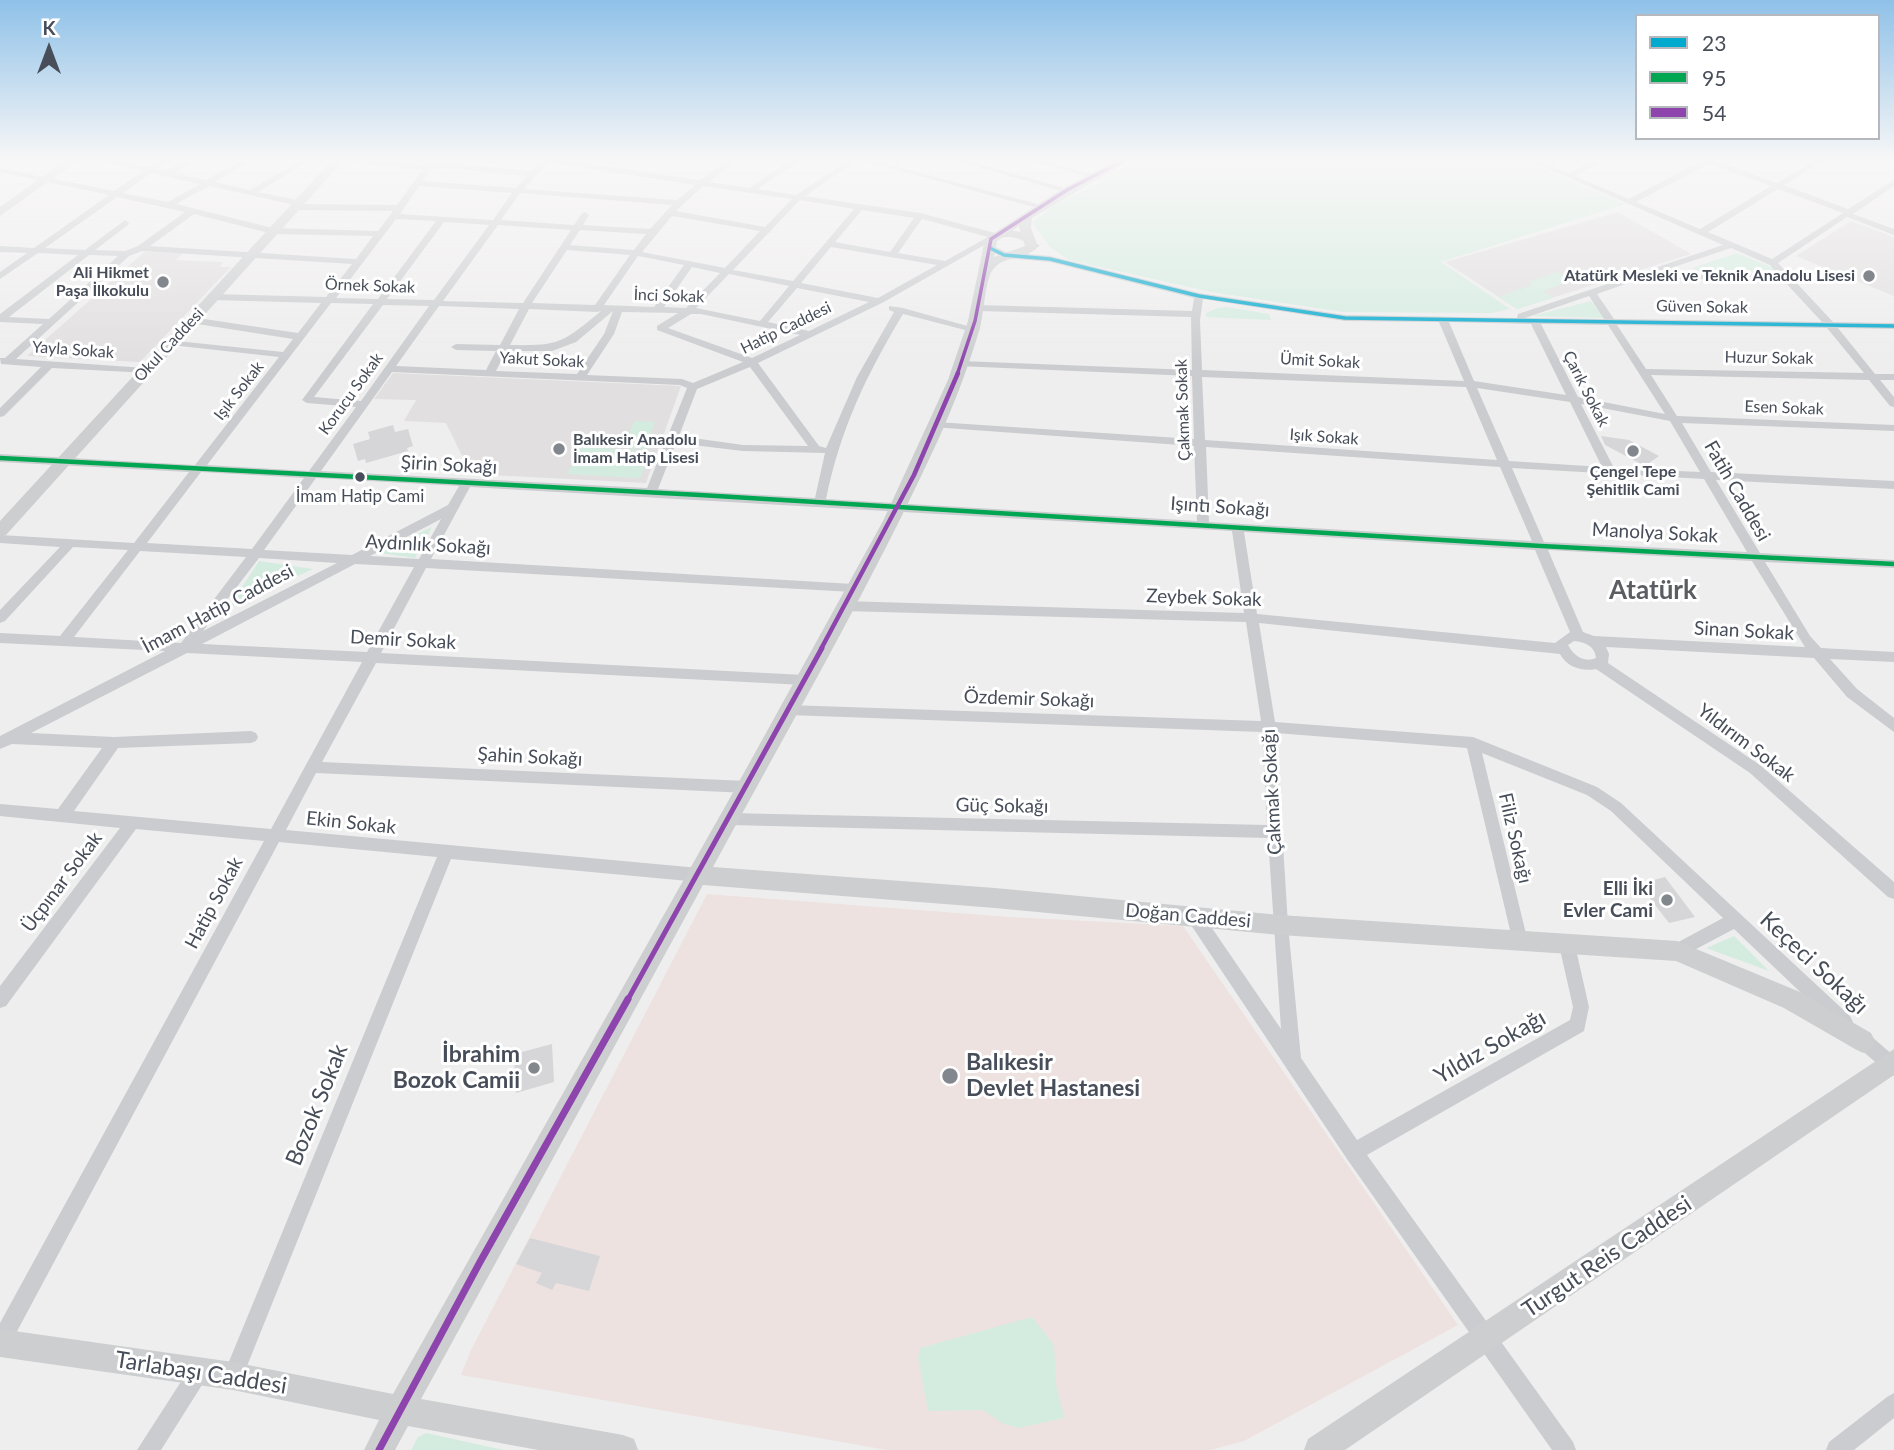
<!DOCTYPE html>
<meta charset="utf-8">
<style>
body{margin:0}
#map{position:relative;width:1894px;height:1450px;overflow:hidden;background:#efeeee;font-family:Lato,sans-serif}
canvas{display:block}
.legend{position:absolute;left:1635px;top:14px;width:245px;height:126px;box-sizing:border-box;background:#fff;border:2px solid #b5b8bd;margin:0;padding:9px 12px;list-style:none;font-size:21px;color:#474e59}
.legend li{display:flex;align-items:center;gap:14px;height:35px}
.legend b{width:35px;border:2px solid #b5b8bd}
.north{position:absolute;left:14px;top:14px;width:70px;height:70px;-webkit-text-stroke:5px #fff;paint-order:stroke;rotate:0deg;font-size:19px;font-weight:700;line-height:28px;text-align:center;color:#474e59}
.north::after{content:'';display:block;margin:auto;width:24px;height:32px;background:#474e59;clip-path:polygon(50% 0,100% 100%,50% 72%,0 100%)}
</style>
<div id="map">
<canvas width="1894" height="1450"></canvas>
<ul class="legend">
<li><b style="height:9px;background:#00a9ce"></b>23</li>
<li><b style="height:9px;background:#00a651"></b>95</li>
<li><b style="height:9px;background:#8e44ad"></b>54</li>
</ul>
<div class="north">K</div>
</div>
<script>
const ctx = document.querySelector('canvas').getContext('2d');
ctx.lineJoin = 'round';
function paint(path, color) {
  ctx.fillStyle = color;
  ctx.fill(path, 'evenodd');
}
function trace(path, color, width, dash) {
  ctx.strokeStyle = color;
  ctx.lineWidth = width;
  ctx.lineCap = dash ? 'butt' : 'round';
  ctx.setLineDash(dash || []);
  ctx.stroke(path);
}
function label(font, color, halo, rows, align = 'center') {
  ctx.font = font + ' Lato,sans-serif';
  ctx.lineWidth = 6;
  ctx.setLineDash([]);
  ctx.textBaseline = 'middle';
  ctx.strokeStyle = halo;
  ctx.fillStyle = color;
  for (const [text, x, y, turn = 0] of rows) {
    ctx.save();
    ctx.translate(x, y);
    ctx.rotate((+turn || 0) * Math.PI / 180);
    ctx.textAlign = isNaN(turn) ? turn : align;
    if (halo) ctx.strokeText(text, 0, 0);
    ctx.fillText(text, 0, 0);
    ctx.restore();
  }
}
const education = new Path2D(`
 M1618 212 1691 254 1517 309 1445 262Z
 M1851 221 1894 237V296L1796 256Z
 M144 252 183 253 176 260 223 262 220 267H231L140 362 27 356Z
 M393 373 681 386 646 483 471 474 446 423 404 421 416 400 374 399Z`);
const medical = new Path2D(`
 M707 894 1010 917 1183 926 1458 1325 1244 1441 1211 1450H887L461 1375 471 1350Z`);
const green = new Path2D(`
 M1140 160H1521L1626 204 1441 262 1510 309 1492 313 1343 312 1211 292 1069 260 1051 248 1032 223 1051 207Z
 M1737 253 1774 268 1773 274 1706 275 1692 268Z
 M1557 272 1571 281 1543 291 1553 298 1517 309 1498 297 1532 285 1529 282Z
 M1591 301 1605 318 1532 316Z
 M1227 307 1269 314 1271 320 1206 317V313L1217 308Z
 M634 421 655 422 645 449 623 448Z
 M580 447 651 451 640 478 567 474Z
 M432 527 415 558 379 553Z
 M259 561 313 569 228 608Z
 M1734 936 1769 971 1706 948Z
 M1032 1317 1054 1345 1056 1384 1064 1418 1019 1428 1004 1424 983 1410 928 1411 918 1358 920 1348Z
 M426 1433 504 1450H411L418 1437Z`);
const building = new Path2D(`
 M393 425 395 432 408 429 413 446 407 448 408 451 366 463 365 459 358 461 353 444 370 439 368 432Z
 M1601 436 1629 440 1659 456 1645 466 1605 445Z
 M1665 877 1695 917 1669 923 1639 884Z
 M552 1044 554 1082 516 1093 514 1054Z
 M530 1238 600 1256 589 1291 556 1283 552 1290 536 1283 542 1273 516 1264Z`);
const street = new Path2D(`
 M99 160H112L148 167 159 160H168L156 169 166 171 187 160H196L175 173 206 180 243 160H252L215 182 250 190 301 160H310L258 192 302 201V204L397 205 422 170 354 162 350 160 425 165 433 160H442L440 162 531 171 541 160H562L700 180 729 160H738L709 182 749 188 791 160H800L758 189 796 195 849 160H858L805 196 920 213 995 233 1008 230 1022 232 1040 246 1033 248C1019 237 1012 235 995 239L882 303 758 363 819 446 826 448 857 377 894 312 889 310V306L903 308 978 329 973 332 903 314C866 376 841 427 826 499L1197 521 1194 446 932 427 931 425 936 422 1194 439 1192 376 957 366V362L961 361 1192 370 1191 317 978 311 973 308 978 305 1192 311 1194 298 1050 262 1004 258 987 250V246H993L1006 252 1050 256 1199 293 1345 315 1517 318 1518 314 1723 245 1528 160H1538L1568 173 1597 160H1606L1575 176 1629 199 1703 160H1714L1777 183 1815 160H1824L1784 185 1848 209 1894 180V186L1853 214 1894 229V235L1847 217 1778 263 1833 322 1894 323V329L1838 328 1875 374H1894V380H1880L1894 397V407L1890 406 1869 380 1651 375 1677 416 1894 425V431L1682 423 1711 472 1894 481V489L1716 480 1760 553 1894 560V568L1765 562 1810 636 1821 648 1894 652V662L1830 659 1857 689 1894 718V732L1847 697 1814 658 1606 647 1609 654 1608 663 1760 765 1894 882V899L1888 897 1750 773 1596 669C1582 672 1567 667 1560 654L1259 623 1275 722 1473 737 1597 787 1621 803 1850 1016 1853 1022 1850 1028 1844 1030 1838 1028 1734 929 1683 956 1677 959 1671 956 1669 951 1671 946 1723 918 1611 811 1587 795 1482 753 1528 942 1526 947 1520 949 1514 947 1467 748 1276 733 1288 925 1301 1058 1357 1140 1570 1020 1573 1007 1559 945 1561 940 1567 938 1573 940 1575 945 1589 1007 1584 1031 1367 1155 1573 1442 1576 1450H1552L1347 1159 1189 922 1187 917 1189 912 1195 910 1201 912 1281 1029 1268 838 729 825 724 823 722 819 724 815 729 813 1267 825 1262 732 788 715 783 714 781 710 783 706 788 705 1261 721 1246 622 844 611 838 606 844 601 1244 613 1232 531 470 487 431 559 853 584 859 588 853 592 426 568 381 653 804 675 811 680 804 685 376 663 322 762 747 781 752 783 754 787 752 791 747 793 316 773 286 830 699 868 705 870 707 875 705 880 699 882 451 859 243 1376 240 1383 233 1386 226 1383 223 1376 437 857 279 842 7 1350 0 1353V1323L264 841 136 829 6 1006 0 1008V986L120 828 0 816V804L58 809 102 748 12 744 0 749V736L165 651 0 643V633L60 636 128 550 73 547 5 621 0 623V610L60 547 0 543V535L134 543 189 472 0 462V454L195 465 279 357 171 345 167 344V340L283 352 293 339 191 323 186 320 191 317 298 333 321 303 213 300 208 297 213 294 326 297 352 264 142 251 129 256 16 359 145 368 149 369V373L52 368 4 416 0 417V408L41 367 1 364 0 358H5L43 324 0 322V314L78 255 38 253 0 279V272L27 253 0 252V246L34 248 109 195 0 172V168L114 191 143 171ZM548 162H549L695 185 677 200 524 189ZM1709 164 1771 186 1700 229 1636 202ZM434 167 527 176 516 188 422 181ZM151 173 200 184 168 202 123 193ZM209 186 295 205 292 207 296 210 393 211 378 231 273 228 176 204ZM419 186 512 193 493 220 400 214ZM703 186 792 199 765 227 676 211ZM1778 189 1843 213 1772 259 1708 232ZM520 193 672 205 650 229 583 225 589 215 585 212 582 213 574 225 501 220ZM117 197 185 212 138 246 125 251 95 250 128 225 129 223 125 220 85 250 45 248ZM800 200 854 209 793 281 733 270ZM862 210 914 218 890 252 835 242ZM194 214 273 234 373 236 356 259 150 246ZM672 216 760 231 725 268 642 252ZM396 219 436 221 378 299 336 298ZM922 219 988 237 945 261 898 253ZM444 222 489 225 434 300 387 299ZM498 225 571 230 523 303 443 301ZM580 230 646 234 634 250 570 245ZM831 247 937 265 878 298 801 283ZM1731 248 1770 265 1778 274 1656 273ZM567 250 630 255 595 305 532 303ZM89 255 118 256 49 319 9 317ZM638 256 684 265 654 307 604 305ZM692 267 720 273 686 308 664 307ZM729 274 789 286 760 321 696 308ZM1648 276 1652 279 1783 280 1822 322 1614 319 1597 294ZM797 288 869 302 809 331 768 322ZM1589 296 1604 319 1525 318ZM1203 299 1345 321 1439 322 1464 381 1202 370 1200 320ZM331 303 373 304 302 400 307 403 356 407 309 471 207 465ZM383 305 429 306 361 401 314 397ZM439 306 519 309 500 345 456 344 451 347 456 350 496 351 486 370 396 366ZM529 309 597 312 601 311C562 343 560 346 510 345ZM613 311 604 334 577 374 496 371 506 351H552L576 342ZM622 312 678 313 657 326V330L743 362 693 383 682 379 587 375 614 334ZM691 314H701L800 335 752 358 668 328ZM1449 322 1531 324 1566 395 1474 381ZM1541 324 1608 325 1665 414 1578 397ZM1617 325 1827 328 1864 373 1646 369ZM750 367 808 446 743 445 679 436 697 389ZM392 372 680 385 687 388 647 488 321 471ZM1202 377 1466 387 1497 460 1205 440ZM1477 388 1570 402 1602 467 1509 461ZM1581 404 1670 421 1700 472 1614 468ZM676 443 743 451 825 453 815 498 658 489ZM1206 447 1500 467 1532 541 1209 522ZM1512 468 1704 479 1747 552 1544 542ZM201 472 304 478 252 549 147 543ZM316 478 459 486 448 505 352 555 264 550ZM441 519 419 559 370 556ZM1244 532 1535 550 1570 632 1555 643 1257 614ZM1548 550 1752 561 1805 647 1594 636 1583 632ZM140 551 246 557 181 643 74 637ZM259 558 337 563 203 631ZM355 564 414 567 367 652 202 644ZM1574 641C1585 642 1595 646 1596 658 1584 663 1574 656 1568 645ZM187 653 362 662 271 829 74 811 118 748 251 743 256 741 258 737 256 733 251 731 114 737 31 733Z
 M860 160H872L1045 206 1041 209Z
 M955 160H966L1071 190 1064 192Z
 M1027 160H1039L1098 176 1094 178Z
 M1101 160H1116L1120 162 1116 164Z
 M1858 1028 1864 1030 1894 1056V1076L1888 1073 1852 1042 1849 1036 1852 1030Z
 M200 1360 207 1363 210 1370 207 1377 161 1450H137L193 1363Z
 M1894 1393V1418L1854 1450H1826L1829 1442 1887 1397Z`);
const secondary = new Path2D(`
 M66 160H79L0 216V207Z
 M332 160H344L6 535 0 537V521Z
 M1117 160H1130L1032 218 1031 228 1038 247C1026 260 1002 255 992 271 985 282 984 313 980 328 969 365 955 402 939 438 872 584 790 725 713 867L995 888 1280 915 1677 941 1800 992 1871 1033 1875 1041 1871 1049 1863 1053 1855 1049 1784 1008 1676 961 1280 935 995 908 703 885 421 1399 623 1435 634 1439 638 1450H538L408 1426 395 1450H364L379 1420 233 1390 0 1357V1329L233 1362 393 1394 735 789 883 521 948 380 968 321 985 239 1063 188ZM1019 226 1025 246 994 257 997 241Z
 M1894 1049V1075L1345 1450H1304L1308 1439Z`);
const bus1 = new Path2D(`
 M990 248 1004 255 1050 259 1199 296 1345 318 1894 326`);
const bus2 = new Path2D(`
 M0 458 700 495 1541 546 1894 564`);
const bus3Far3 = new Path2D(`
 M957 375 975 321 991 239 1067 190 1124 160`);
const bus3Far2 = new Path2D(`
 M821 649 914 475 958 373`);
const bus3Far1 = new Path2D(`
 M627 1001 822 648`);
const bus3 = new Path2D(`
 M379 1450 480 1262 628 999`);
const markers = [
 [1869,276,7,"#82868d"],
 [163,282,7,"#82868d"],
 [559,449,7,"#82868d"],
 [1633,451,7,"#82868d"],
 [360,477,6,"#474e59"],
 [1667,900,7,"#82868d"],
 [534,1068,7,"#82868d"],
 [950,1076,9,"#82868d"]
];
const farPoinames = [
 ["Ali Hikmet",149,273],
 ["Paşa İlkokulu",149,291],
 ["Atatürk Mesleki ve Teknik Anadolu Lisesi",1855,276],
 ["Balıkesir Anadolu",573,440,"left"],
 ["İmam Hatip Lisesi",573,458,"left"],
 ["Çengel Tepe",1633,472,"center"],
 ["Şehitlik Cami",1633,490,"center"]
];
const farStreetnames = [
 ["Örnek Sokak",370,286,2],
 ["İnci Sokak",669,296,2],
 ["Güven Sokak",1702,307,1],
 ["Hatip Caddesi",786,328,-26],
 ["Okul Caddesi",169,345,-47],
 ["Yayla Sokak",73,350,4],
 ["Huzur Sokak",1769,358,1],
 ["Yakut Sokak",542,360,3],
 ["Ümit Sokak",1320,361,3],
 ["Çarık Sokak",1586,389,63],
 ["Işık Sokak",239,391,-52],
 ["Korucu Sokak",351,394,-54],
 ["Esen Sokak",1784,408,2],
 ["Çakmak Sokak",1183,410,-92],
 ["Işık Sokak",1324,437,4]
];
const busNames = [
 ["İmam Hatip Cami",360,497]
];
const streetNames = [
 ["Şirin Sokağı",449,465,3],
 ["Fatih Caddesi",1737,491,60],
 ["Işıntı Sokağı",1220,507,4],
 ["Manolya Sokak",1655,533,3],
 ["Aydınlık Sokağı",428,545,3],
 ["Zeybek Sokak",1204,598,2],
 ["İmam Hatip Caddesi",218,609,-28],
 ["Sinan Sokak",1744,631,3],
 ["Demir Sokak",403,640,3],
 ["Özdemir Sokağı",1029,699,2],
 ["Yıldırım Sokak",1746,743,37],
 ["Şahin Sokağı",530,757,3],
 ["Çakmak Sokağı",1272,792,-93],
 ["Güç Sokağı",1002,806,1],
 ["Ekin Sokak",351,823,6],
 ["Filiz Sokağı",1515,838,77],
 ["Üçpınar Sokak",62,882,-53],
 ["Hatip Sokak",214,903,-62],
 ["Doğan Caddesi",1188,916,5]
];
const poiNames = [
 ["Elli İki",1653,889],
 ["Evler Cami",1653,911]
];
const nearStreetnames = [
 ["Keçeci Sokağı",1814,963,43],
 ["Yıldız Sokağı",1490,1047,-30],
 ["Bozok Sokak",317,1105,-68],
 ["Turgut Reis Caddesi",1607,1257,-34],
 ["Tarlabaşı Caddesi",201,1373,9]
];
const nearPoinames = [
 ["İbrahim",520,1055],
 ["Bozok Camii",520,1081],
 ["Balıkesir",966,1063,"left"],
 ["Devlet Hastanesi",966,1089,"left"]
];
const districtNames = [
 ["Atatürk",1653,591]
];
paint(education, '#e1dfdf');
paint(medical, '#ede2df');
paint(green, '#d4ece0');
paint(building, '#d6d6d8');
paint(street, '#cacccf');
paint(secondary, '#ccced0');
trace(bus1, '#00a9ce', 3.5);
trace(bus2, '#00a651', 4.5);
trace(bus3Far3, '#8e44ad', 3.5);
trace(bus3Far2, '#8e44ad', 4.5);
trace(bus3Far1, '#8e44ad', 5);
trace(bus3, '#8e44ad', 7);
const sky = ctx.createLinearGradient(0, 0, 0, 363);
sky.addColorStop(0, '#8fc1e8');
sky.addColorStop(0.44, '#f8f7f7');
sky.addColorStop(1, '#f8f7f700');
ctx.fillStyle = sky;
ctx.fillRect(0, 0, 1894, 363);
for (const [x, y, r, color] of markers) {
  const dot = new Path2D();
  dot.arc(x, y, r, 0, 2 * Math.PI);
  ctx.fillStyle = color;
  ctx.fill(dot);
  trace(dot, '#fff', 2.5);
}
label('bold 16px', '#474e59', '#fff', farPoinames, 'right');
label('16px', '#474e59', '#fff', farStreetnames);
label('17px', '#474e59', '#fff', busNames);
label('19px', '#474e59', '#fff', streetNames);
label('bold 19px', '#474e59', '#fff', poiNames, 'right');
label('23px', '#474e59', '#fff', nearStreetnames);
label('bold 23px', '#474e59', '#fff', nearPoinames, 'right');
label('bold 26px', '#5a5d61', '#fff', districtNames);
</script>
